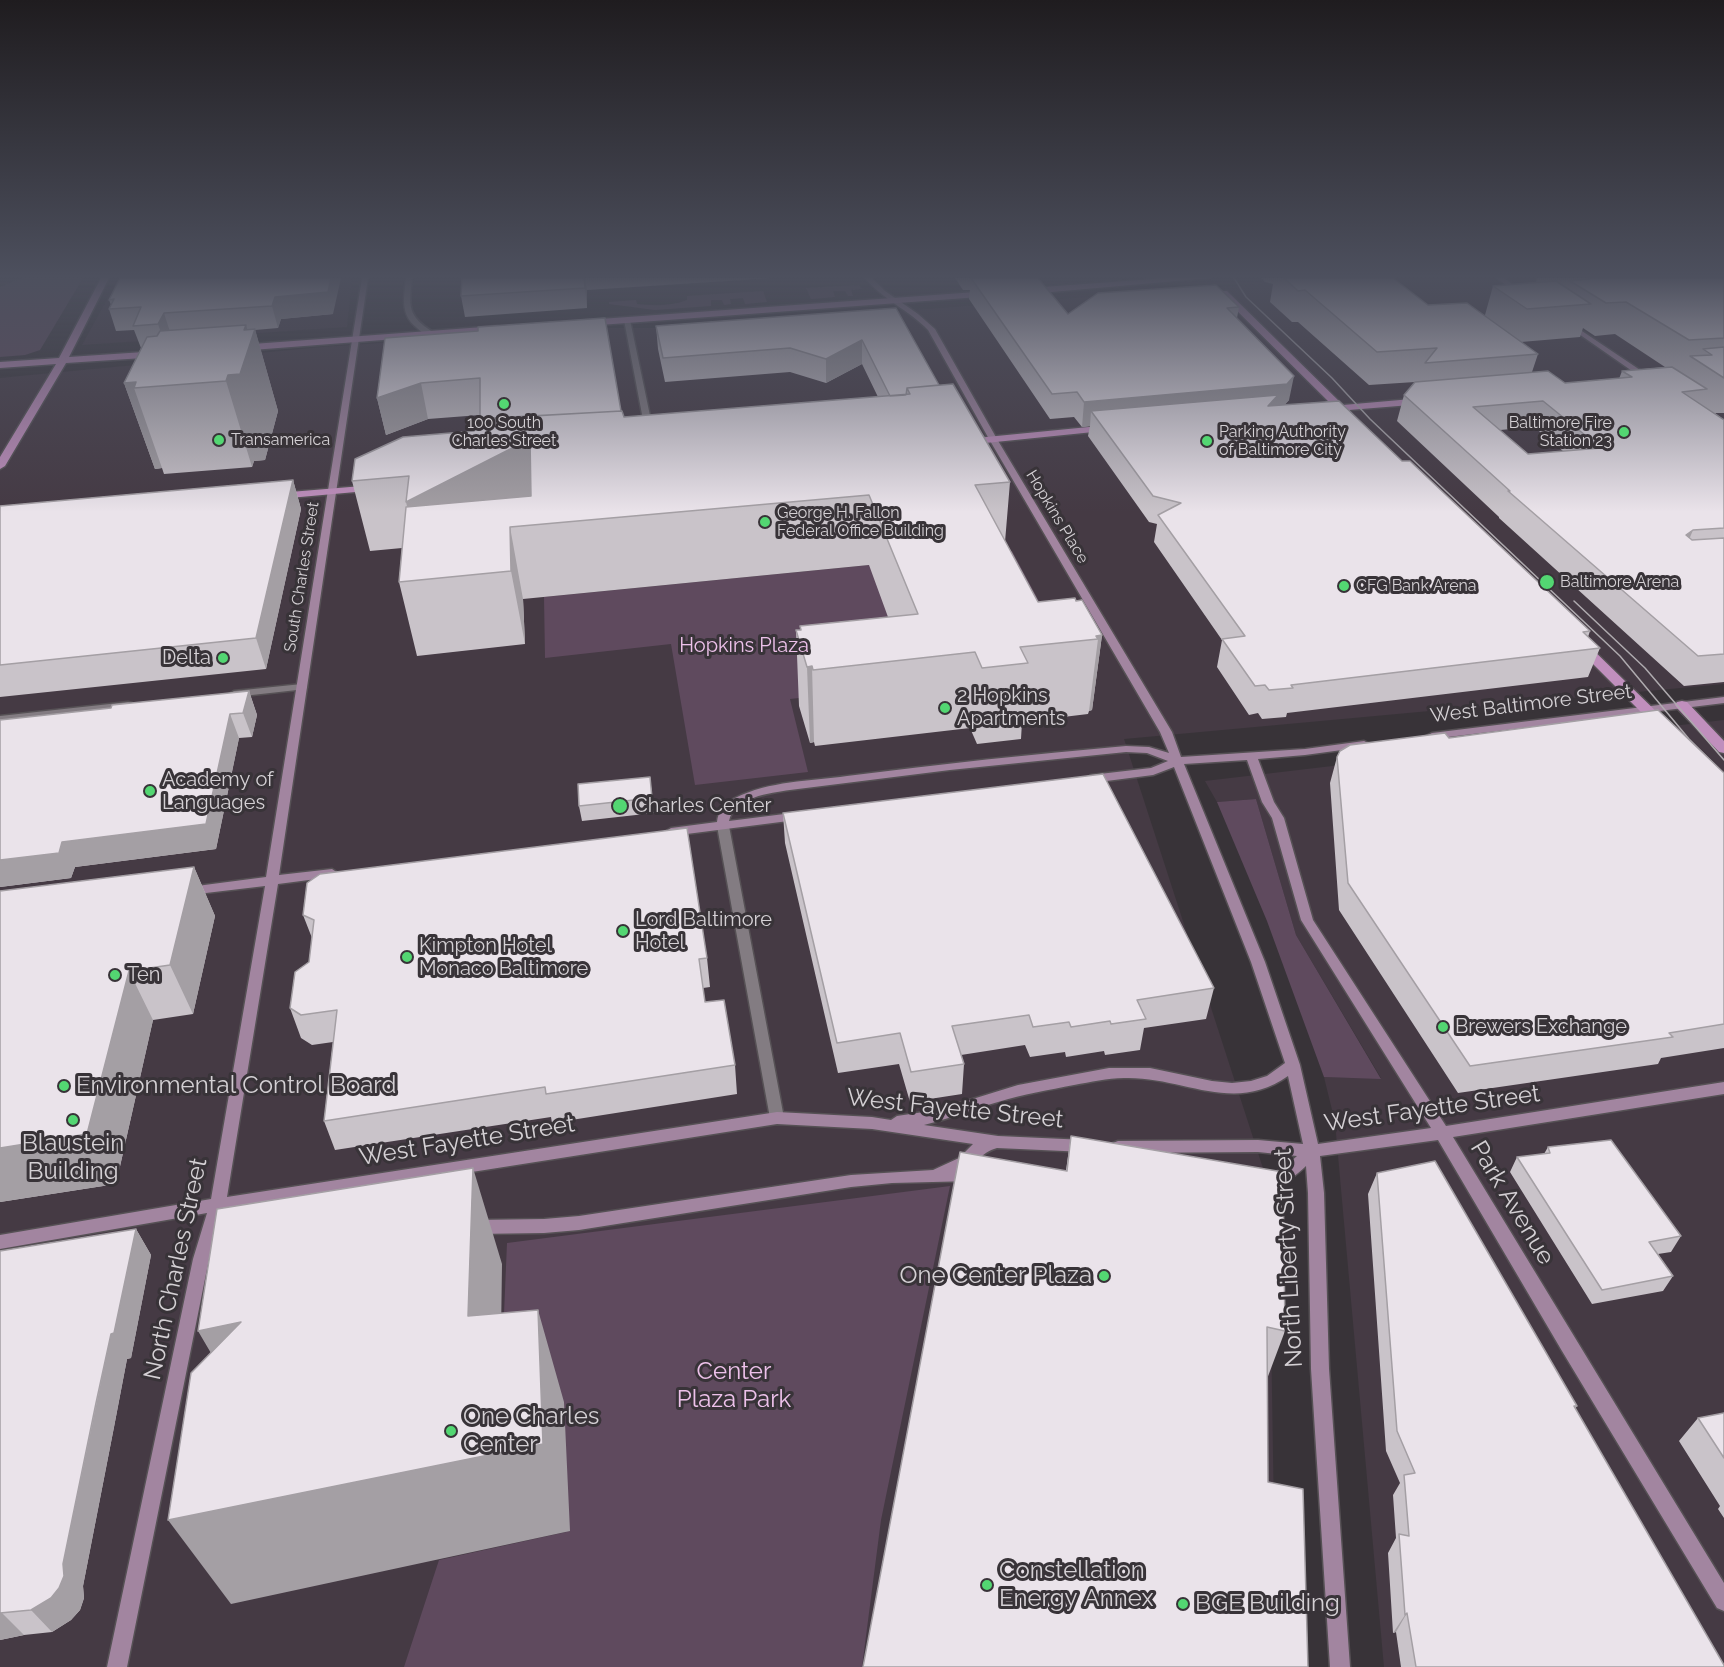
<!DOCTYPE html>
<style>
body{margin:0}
canvas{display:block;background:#383338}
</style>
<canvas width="1724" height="1667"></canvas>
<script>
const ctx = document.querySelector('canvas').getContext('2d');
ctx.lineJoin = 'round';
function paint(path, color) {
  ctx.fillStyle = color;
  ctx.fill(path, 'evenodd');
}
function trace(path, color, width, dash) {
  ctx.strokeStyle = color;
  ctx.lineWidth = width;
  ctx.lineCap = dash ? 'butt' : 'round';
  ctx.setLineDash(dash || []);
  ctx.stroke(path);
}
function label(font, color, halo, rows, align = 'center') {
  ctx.font = font + ' Raleway,sans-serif';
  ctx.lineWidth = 6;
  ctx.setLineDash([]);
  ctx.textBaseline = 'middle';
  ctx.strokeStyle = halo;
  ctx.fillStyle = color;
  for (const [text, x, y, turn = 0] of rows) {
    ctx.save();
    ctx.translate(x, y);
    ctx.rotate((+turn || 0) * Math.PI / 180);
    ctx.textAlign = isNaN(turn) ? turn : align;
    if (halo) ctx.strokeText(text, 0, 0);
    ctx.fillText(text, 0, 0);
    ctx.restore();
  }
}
const built = new Path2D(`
 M119 278H352L347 327 82 345Z
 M1342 278H1724V684L1124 739 1271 1193 1270 1268 1274 1518 1295 1667H0V378L322 347 607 328H659L657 330 658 339 873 313Z
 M1724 720V1667H1384L1335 1122 1324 1077 1381 1078 1296 935 1256 799 1217 802 1205 781Z`);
const green = new Path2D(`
 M22 278H83L40 350 25 355 0 357V287Z
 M859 285 862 289 851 290 853 296H848L845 291H833L835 297 811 299 806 288Z
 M763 291 767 302 745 304 743 298 730 299 731 304 724 305 722 300H711V306L655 310 609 304V302L636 300 637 304C653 306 672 306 687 300V296Z
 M1012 551 1075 668 790 699 808 772 695 785 671 644 545 658 544 597Z
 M1256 799 1296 935 1381 1079 1324 1077 1267 921 1217 802Z
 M950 1186 881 1520 862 1667H404L439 1560 566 1532 500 1408 507 1243Z`);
const street = new Path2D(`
 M406 278H412C409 306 407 316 433 332V336C426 336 421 332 416 327 400 314 404 297 406 278Z
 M627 318 630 320 653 430 649 432 645 430 624 320Z
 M302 684 307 687 306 689 234 697 229 694 234 691Z
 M128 702 132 703 133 705 132 707 0 722V716Z
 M723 822 729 826 784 1118 782 1122 777 1124 772 1122 770 1118 717 826Z`);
const secondary = new Path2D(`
 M362 278H368L279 875 332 869 338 873 332 877 278 884 227 1197 777 1112 872 1117 891 1120 897 1116 937 1110 1018 1085 1109 1068H1150L1212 1081 1232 1083 1251 1081 1267 1076 1285 1063 1251 962 1174 767 1153 775 1091 783 1085 779 1091 775 1151 768 1168 761 1147 753 1126 752 950 770 790 790C770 793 734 797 729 821L800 812 806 816 804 819 671 836 665 832 671 828 717 822C718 811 725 803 735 798 769 781 810 781 847 776 940 764 1033 754 1126 746L1149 747 1169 753 1160 732 989 439 928 330C909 310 883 300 865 278H872L885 291 918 314 935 329 997 439 1172 732 1181 757 1305 749 1364 741 1370 744 1364 747 1305 755 1258 759 1274 802 1284 818 1313 920 1446 1126 1724 1082V1094L1453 1137 1724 1583V1611L1717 1608 1562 1351 1438 1140 1320 1156 1324 1193 1329 1369 1350 1667H1330L1311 1369 1308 1193 1306 1166C1295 1176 1278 1191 1263 1186L1260 1181 1263 1176 1281 1170 1297 1156 1258 1152 1118 1153 1113 1151 1110 1147 1113 1143 1118 1141 1258 1140 1303 1144 1288 1076C1233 1115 1183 1076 1124 1078 1107 1078 1091 1082 1074 1085 1049 1090 1023 1094 998 1102 973 1109 949 1119 924 1125L998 1136 1086 1140 1091 1142 1094 1146 1091 1150 1086 1152 997 1148C980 1153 978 1163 964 1169L978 1170 981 1175 978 1180 973 1181 892 1183 851 1187 579 1230 544 1233 475 1234 469 1232 467 1227 469 1222 475 1220 544 1219 579 1216 851 1175 933 1170 959 1158 973 1144 872 1129 777 1124 224 1211 209 1259 127 1667H107L193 1259 207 1213 0 1249V1235L211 1199 265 886 189 895 183 891 189 887 266 877ZM1247 760 1262 802 1272 818 1301 920 1431 1128 1318 1144 1300 1065 1265 962 1184 764Z
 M1496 278H1504L1524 293 1519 294Z
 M1568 322 1570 323 1652 378 1645 380 1566 325 1564 324Z
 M1724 697V703L1432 739 1426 736 1432 733Z`);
const primary = new Path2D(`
 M101 278H109L69 357 159 351 164 354 159 357 66 363 5 466 0 469V457L56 364 0 368V362L59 358Z
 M1167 278H1210L1029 294 1025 291 1029 288Z
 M990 291 994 294 993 296 586 326 582 323 586 320Z
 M1221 291H1227L1343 405 1423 398 1428 401 1423 404 1349 410 1351 413 1346 416 1338 411H1324V407L1333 406 1221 295Z
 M497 326 500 327V331L239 351 234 348 239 345Z
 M1109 425 1114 428 1113 430 966 445 961 442 966 439Z
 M374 485 378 486V490L278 499 273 496 278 493Z
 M1581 641 1585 642 1667 722 1669 725 1667 728H1657L1577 648 1575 645Z
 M1682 701 1687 702 1724 741V753L1719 752 1677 708 1675 705 1677 702Z`);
const tram = new Path2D(`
 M1234 278 1246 297 1332 378 1370 419 1620 656 1689 739 1724 774
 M1574 601 1645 668 1724 760`);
const wall = new Path2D(`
 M120 278 333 314 281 319 278 328 255 330 278 411 265 460 254 461 252 467 164 474 162 468 155 469 124 383 141 348 134 330 116 331 109 309 111 305 109 300Z
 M461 278H775L587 290V308L465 317 461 296Z
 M955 278H1038L1068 314 1239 307 1237 318 1289 400 1284 405 1402 461 1590 631 1588 637 1600 648 1588 677 1287 713 1286 717 1262 719 1258 713 1249 715 1217 667 1222 640 1154 542 1157 524 1149 522 1088 436 1090 426 1082 427 1074 417 1050 419 969 299 970 290H963Z
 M1261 278H1393L1428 305 1485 315 1493 286 1536 282 1537 278H1724V413H1715L1724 420V682L1684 686 1499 518V517L1397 421 1404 395 1415 382 1369 385 1298 322H1292L1270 302 1273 284 1265 282ZM1583 328 1595 336 1615 334 1665 367 1622 371 1619 379 1565 383 1532 372 1538 354 1521 342 1580 337ZM1534 427 1563 451 1528 454 1500 430Z
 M896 308 939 385 1010 482 1005 542 1038 602 1102 635 1092 710 1089 711 1088 714 1022 722 1021 739 977 744 970 728 815 746 814 742 810 743 799 706 796 630H800V626L888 617 869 565 523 599 525 644 417 656 399 582 402 548 370 551 352 481 474 431 480 419V415L428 419 386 435 377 398 385 338 621 411 624 417 878 397 862 364 826 383 790 372 665 382 658 349 656 326Z
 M293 480 301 509 266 669 0 697V506Z
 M249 691 257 715 252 737 239 738 216 849 75 867 71 878 0 887V720L111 708Z
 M1449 738 1724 773V1048L1661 1058 1658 1064 1458 1093 1339 910 1330 783 1337 757Z
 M650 777 654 813 582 821 579 806Z
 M783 813 1214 988 1206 1019 1144 1028 1140 1050 1105 1055 1104 1051 1066 1057 1065 1052 1030 1057 1025 1045 961 1055 964 1064 962 1094 910 1102 899 1064 838 1073 785 843Z
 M194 867 215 916 193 1014 153 1020 116 1184 0 1202V891Z
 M303 915 707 958 710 987 703 988 705 1002 735 1065 737 1094 552 1123 551 1117 335 1150 324 1121 333 1042 312 1045 301 1038 290 1008 309 962 312 938Z
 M1071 1136 1285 1331 1267 1379 1268 1482 1066 1170Z
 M1548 1147 1681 1236 1671 1252 1658 1254 1673 1276 1663 1291 1592 1304 1510 1172 1517 1157 1544 1154Z
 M1377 1173 1577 1406 1575 1409 1724 1667H1401L1396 1632 1393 1633 1388 1553 1396 1538 1393 1495 1400 1483 1386 1451 1368 1194Z
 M136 1229 151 1255 131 1358 127 1359 114 1427 83 1586 84 1598 80 1610 71 1620 52 1632 24 1635 0 1640V1251Z
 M1724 1413V1518L1718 1509 1720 1506 1679 1441 1698 1418Z`);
const shadedWall = new Path2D(`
 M331 278H341L333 314 281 319 278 328 272 306 275 297Z
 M584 278H585L587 290V308Z
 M164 313 171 335 166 347 158 324Z
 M246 325 251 341 255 329 278 411 265 460 254 461 252 467 226 381Z
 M862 340V364L826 383V359Z
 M1294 376 1289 400 1282 408 1091 411 1090 426 1082 427 1084 402Z
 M136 382 134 388 162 468 155 469 124 383Z
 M421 383 428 419 386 435 377 398Z
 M530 439 541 507 423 573 406 502Z
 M293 480 301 509 266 669 256 638Z
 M510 527 523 599 525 644 511 571Z
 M1693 530 1681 559 1686 535Z
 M1102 635 1092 710 1089 711 1098 639 1096 636Z
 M812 666 814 742 810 743 807 667Z
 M249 691 257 715 252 737 243 713Z
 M230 714 239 738 216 849 75 867 71 878 0 887V860L62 842Z
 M194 867 215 916 193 1014 170 965Z
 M129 971 153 1020 116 1184 0 1202V1148Z
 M473 1168 502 1264 500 1408 468 1316Z
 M136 1229 151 1255 131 1358 127 1359 114 1427 83 1586 84 1598 80 1610 71 1620 52 1632 31 1610 63 1564 111 1334Z
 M538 1310 564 1402 570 1531 231 1604 168 1520Z
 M241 1322 252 1423 198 1331Z
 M0 1613H2L24 1635 0 1640Z
 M1407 1613 1396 1632 1393 1633 1405 1615Z`);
const building = new Path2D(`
 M120 278H331L328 292 275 297 272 306 164 313 158 324 133 326 141 307 109 309 114 299 109 300Z
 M462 278H584L585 288 461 296Z
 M971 278H1038L1068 314 1098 293 1216 285 1239 307 1227 308 1294 376 1287 384 1084 402 1077 392 1052 394Z
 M1284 278H1393L1428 305 1467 303 1538 354 1425 363 1437 348 1377 352 1305 290 1298 291Z
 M1588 278H1724V338L1689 340 1626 302 1606 303 1570 281 1590 279Z
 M1556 281 1591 304 1527 309 1493 286Z
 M896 308 939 385 907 388 906 395 890 396 862 340 826 359 790 348 663 358 656 326Z
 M605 318 621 411 480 419V378L421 383 377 398 385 338 478 331V327Z
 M246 325 244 330 255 329 240 374 228 375 226 381 134 388 136 382 124 383 147 337 157 336 160 331Z
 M1724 347V378L1690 356 1712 355 1703 349Z
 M1672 367 1707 389 1682 392 1724 420V528L1693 530 1686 535 1692 540 1724 538V654L1698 656 1508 491H1510L1404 395 1415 382 1548 371 1565 383 1632 377 1622 371ZM1543 401 1601 448 1528 454 1473 407Z
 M953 384 1010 482 975 485 1038 602 1075 598 1076 601 1082 600 1102 635 1096 636 1098 639 1020 647 1028 663 982 668 975 652 813 670 812 666 807 667 796 630H801L800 626 918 614 869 495 510 527 511 571 399 582 406 507 531 496 530 439 406 502 409 476 352 481 355 459 403 437 474 431V419L622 411 624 417 910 394 907 388Z
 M1278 395 1268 406 1339 401 1402 461H1410L1590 631 1583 632 1600 648 1291 685 1293 688 1269 690 1265 685 1255 686 1222 639 1245 636 1158 515 1181 503 1153 496 1091 411Z
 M293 480 256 638 0 665V506Z
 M249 691 243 713 230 714 206 824 62 842 59 853 0 860V720L111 708 112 705Z
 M1658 710 1724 773V1024L1669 1033 1673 1037 1470 1066 1348 883 1337 757 1340 751 1350 745 1445 733 1449 738Z
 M1103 774 1214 988 1137 1000 1146 1019 1111 1024 1110 1021 1071 1027 1069 1022 1033 1027 1029 1015 952 1026 964 1064 911 1072 900 1033 837 1043 783 813Z
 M650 777 652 798 579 806 578 784Z
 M687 828 707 958 699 959 705 1002 724 1000 735 1065 546 1094 545 1087 324 1121 337 1010 301 1015 290 1008 295 972 309 962 314 920 303 915 307 883 320 874Z
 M194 867 170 965 129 971 87 1134 0 1148V891Z
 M1071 1136 1283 1172 1285 1331 1267 1327 1268 1482 1303 1489 1308 1667H863L960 1152 1067 1171Z
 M1611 1140 1681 1236 1649 1242 1673 1276 1602 1290 1517 1157 1550 1153 1548 1147Z
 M1435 1161 1577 1406H1574L1724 1665V1667H1416L1407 1613 1405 1615 1399 1534 1409 1536 1404 1475 1415 1473 1397 1431 1377 1173Z
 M473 1168 468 1316 538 1310 543 1444 168 1520 191 1373 241 1322 198 1331 217 1209Z
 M136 1229 114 1333 111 1334 96 1403 63 1564 64 1576 59 1588 51 1598 31 1610 0 1613V1251Z
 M1724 1413V1458L1698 1418Z`);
const markers = [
 [504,404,6,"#53d672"],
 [1624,432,6,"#53d672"],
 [219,440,6,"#53d672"],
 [1207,441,6,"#53d672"],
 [765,522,6,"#53d672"],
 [1547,582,8,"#53d672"],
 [1344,586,6,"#53d672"],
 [223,658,6,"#53d672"],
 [945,708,6,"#53d672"],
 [150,791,6,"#53d672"],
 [620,806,8,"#53d672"],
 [623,931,6,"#53d672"],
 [407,957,6,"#53d672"],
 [115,975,6,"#53d672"],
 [1443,1027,6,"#53d672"],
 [64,1086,6,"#53d672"],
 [73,1120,6,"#53d672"],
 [1104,1276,6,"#53d672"],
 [451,1431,6,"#53d672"],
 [987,1585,6,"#53d672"],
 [1183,1604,6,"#53d672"]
];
const farPoinames = [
 ["100 South",504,423,"center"],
 ["Charles Street",504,441,"center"],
 ["Baltimore Fire",1612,423,"right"],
 ["Station 23",1612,441,"right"],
 ["Parking Authority",1219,432],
 ["of Baltimore City",1219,450],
 ["Transamerica",231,440],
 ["George H. Fallon",777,513],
 ["Federal Office Building",777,531],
 ["Baltimore Arena",1560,582],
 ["CFG Bank Arena",1356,586]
];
const farStreetnames = [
 ["Hopkins Place",1057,517,59],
 ["South Charles Street",302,577,-81]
];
const parkNames = [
 ["Hopkins Plaza",744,646]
];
const poiNames = [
 ["Delta",211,658,"right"],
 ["2 Hopkins",957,696],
 ["Apartments",957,719],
 ["Academy of",162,780],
 ["Languages",162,803],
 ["Charles Center",634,806],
 ["Lord Baltimore",635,920],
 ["Hotel",635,943],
 ["Kimpton Hotel",419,946],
 ["Monaco Baltimore",419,969],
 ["Ten",127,975],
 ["Brewers Exchange",1455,1027]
];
const streetNames = [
 ["West Baltimore Street",1531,704,-7]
];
const nearPoinames = [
 ["Environmental Control Board",76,1086],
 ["Blaustein",73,1144,"center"],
 ["Building",73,1172,"center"],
 ["One Center Plaza",1092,1276,"right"],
 ["One Charles",463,1417],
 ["Center",463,1445],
 ["Constellation",999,1571],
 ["Energy Annex",999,1599],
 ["BGE Building",1195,1604]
];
const nearStreetnames = [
 ["West Fayette Street",955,1109,6],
 ["West Fayette Street",1432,1109,-8],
 ["West Fayette Street",467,1141,-9],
 ["Park Avenue",1512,1203,59],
 ["North Liberty Street",1289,1258,-93],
 ["North Charles Street",176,1269,-78]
];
const nearParknames = [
 ["Center",734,1372],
 ["Plaza Park",734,1400]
];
paint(built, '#453a44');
paint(green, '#5f4a5e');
trace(street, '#565155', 3);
trace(secondary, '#565155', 3);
trace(primary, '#565155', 3);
paint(street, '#837c82');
paint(secondary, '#a285a0');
paint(primary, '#c08fbd');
trace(tram, '#afabaf', 1.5);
paint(wall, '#c9c3c9');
paint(shadedWall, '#a49fa4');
paint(building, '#eae3ea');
trace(building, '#a49fa4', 1.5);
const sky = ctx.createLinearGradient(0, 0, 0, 512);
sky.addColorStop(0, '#1f1c1f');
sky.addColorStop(0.54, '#4d505e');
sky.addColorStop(1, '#4d505e00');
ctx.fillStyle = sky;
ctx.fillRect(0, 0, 1724, 512);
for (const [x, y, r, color] of markers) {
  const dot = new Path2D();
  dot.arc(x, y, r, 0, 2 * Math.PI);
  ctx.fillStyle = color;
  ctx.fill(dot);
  trace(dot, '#383338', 2);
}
label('16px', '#d4d0d4', '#383338', farPoinames, 'left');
label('16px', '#d4d0d4', '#383338', farStreetnames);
label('20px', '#edc1ea', '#383338', parkNames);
label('20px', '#d4d0d4', '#383338', poiNames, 'left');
label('20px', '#d4d0d4', '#383338', streetNames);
label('24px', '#d4d0d4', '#383338', nearPoinames, 'left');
label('24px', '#d4d0d4', '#383338', nearStreetnames);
label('24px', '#edc1ea', '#383338', nearParknames);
</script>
